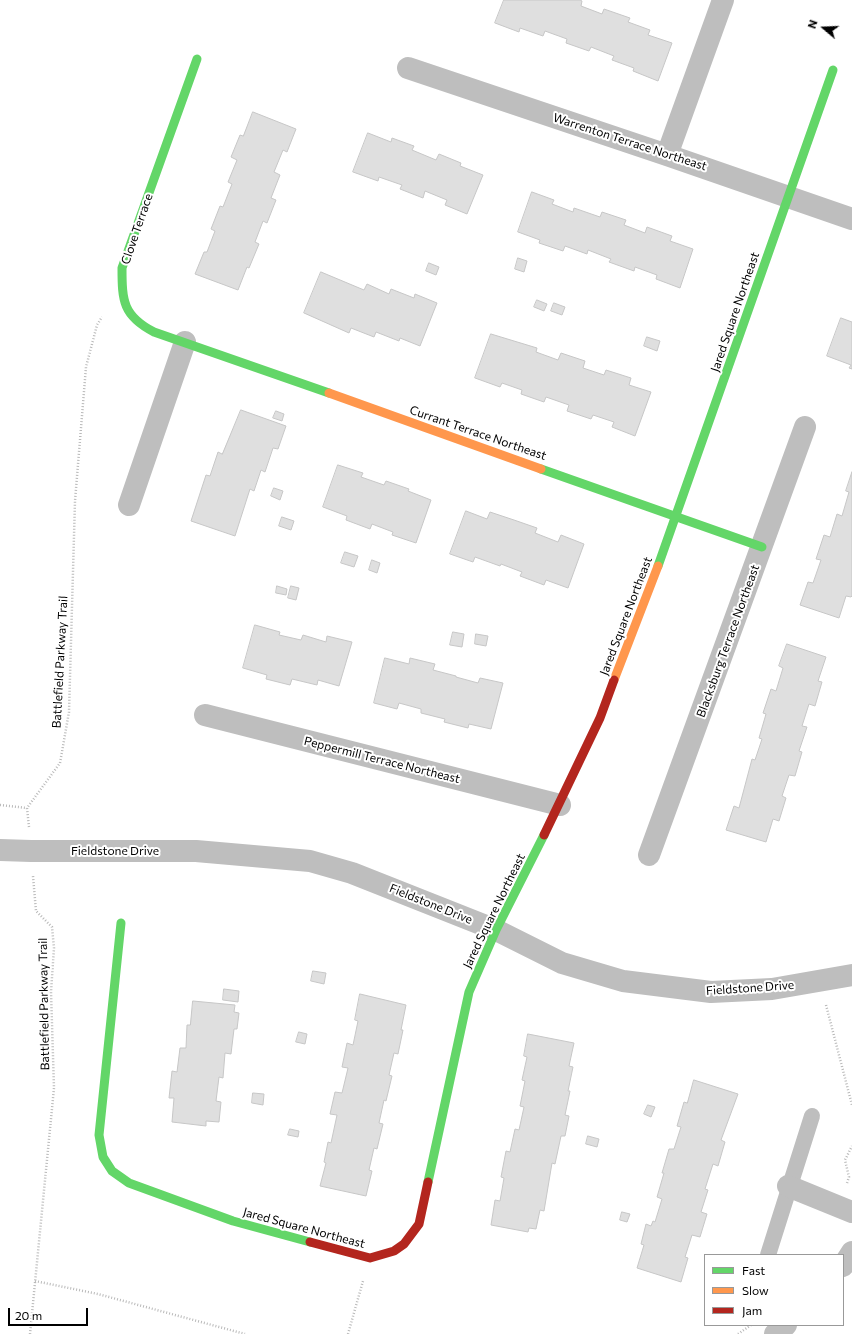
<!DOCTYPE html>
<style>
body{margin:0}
#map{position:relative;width:852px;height:1334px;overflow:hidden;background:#fff;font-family:Commissioner,sans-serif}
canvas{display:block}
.legend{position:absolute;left:704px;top:1254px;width:140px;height:72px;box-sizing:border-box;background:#fff;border:1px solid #999;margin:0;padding:5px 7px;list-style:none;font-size:12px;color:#000}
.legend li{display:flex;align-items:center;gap:8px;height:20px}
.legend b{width:20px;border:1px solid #999}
.north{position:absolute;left:804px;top:8px;width:40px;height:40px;-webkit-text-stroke:3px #fff;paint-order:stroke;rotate:289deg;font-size:11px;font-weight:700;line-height:16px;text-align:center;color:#000}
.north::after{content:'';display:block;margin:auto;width:14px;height:18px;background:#000;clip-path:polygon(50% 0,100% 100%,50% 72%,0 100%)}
.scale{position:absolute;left:8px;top:1308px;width:80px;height:18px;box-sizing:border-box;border:2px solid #000;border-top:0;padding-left:5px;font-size:12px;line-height:14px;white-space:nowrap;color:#000;-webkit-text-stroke:3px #fff;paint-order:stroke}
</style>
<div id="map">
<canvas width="852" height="1334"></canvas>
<ul class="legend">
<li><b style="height:5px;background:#63d668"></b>Fast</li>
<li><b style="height:5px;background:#ff974d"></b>Slow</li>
<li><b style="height:5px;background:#b3261e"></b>Jam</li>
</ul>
<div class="north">N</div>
<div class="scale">20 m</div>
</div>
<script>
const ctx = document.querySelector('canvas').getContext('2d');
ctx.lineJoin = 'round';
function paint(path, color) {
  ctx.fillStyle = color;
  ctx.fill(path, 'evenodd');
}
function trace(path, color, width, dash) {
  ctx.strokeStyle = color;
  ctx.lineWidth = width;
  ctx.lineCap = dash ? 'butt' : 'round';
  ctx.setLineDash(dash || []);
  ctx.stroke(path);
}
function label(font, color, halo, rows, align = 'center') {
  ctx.font = font + ' Commissioner,sans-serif';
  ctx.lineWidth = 4;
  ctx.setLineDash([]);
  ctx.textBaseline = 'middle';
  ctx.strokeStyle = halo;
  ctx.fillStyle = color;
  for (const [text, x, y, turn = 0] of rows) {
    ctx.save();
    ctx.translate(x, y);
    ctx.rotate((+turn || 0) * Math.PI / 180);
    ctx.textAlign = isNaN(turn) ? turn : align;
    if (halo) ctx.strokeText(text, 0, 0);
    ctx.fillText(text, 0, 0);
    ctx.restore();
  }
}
const building = new Path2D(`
 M504 0H580L582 1 581 6 602 14 604 9 630 18 628 22 650 30 648 35 672 43 658 81 633 71 634 68 612 60 614 56 591 47 589 51 566 43 567 39 545 31 543 36 520 28 519 32 495 23Z
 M253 112 296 129 287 152 283 150 274 172 280 175 271 198 276 200 267 223 263 221 255 242 259 244 249 268 247 267 238 290 195 274 204 252H207L215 231 211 229 220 206 223 207 232 184 228 182 237 160 231 157 240 135 243 136Z
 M368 133 391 142 392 138 414 146 412 150 436 160 439 154 461 163 460 166 483 175 467 214 445 205 447 200 425 191 423 198 400 189 402 185 379 177 378 181 353 172Z
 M532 192 554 200 552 204 573 212 574 208 600 217 602 212 626 220 624 225 645 233 647 227 672 236 670 241 693 249 680 288 656 279 657 275 635 267 634 271 609 262 611 259 588 250 587 254 565 246 563 251 539 243 540 240 518 232Z
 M518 258 527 261 524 272 515 269Z
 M429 263 439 267 436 275 426 271Z
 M321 272 364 290 367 284 389 294 391 289 414 298 415 294 437 303 420 346 400 338 399 341 376 332 374 337 351 328 349 333 304 313Z
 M537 300 547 304 544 311 534 307Z
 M554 303 565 307 562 315 551 311Z
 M841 318 852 322V369L849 368 851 365 827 356Z
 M491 334 537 348 536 352 558 360 561 353 585 361 583 368 604 375 606 370 631 378 629 385 651 392 635 436 612 427 614 422 593 415 591 419 567 411 569 405 546 397 544 402 521 394 522 390 502 383 500 387 475 378Z
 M647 337 660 341 657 351 644 346Z
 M241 410 286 426 278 449 273 448 265 472 261 470 254 491 250 489 235 536 191 521 206 475 210 476 218 452 222 454Z
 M276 411 284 414 282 421 273 418Z
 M338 465 363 473 361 477 384 485 386 481 409 489 408 491 431 500 416 543 392 535 393 532 372 524 370 529 346 520 347 516 323 507Z
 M852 472V596L851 597 846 596 839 618 800 605 808 582 813 583 821 560 816 559 824 535 830 537 837 514 842 516 849 492 846 491Z
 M274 488 283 491 280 500 271 496Z
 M466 511 487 519 490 512 514 520 537 528 535 533 558 542 561 535 584 544 568 588 546 580 544 585 520 576 522 572 501 564 500 566 475 557 473 562 450 554Z
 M282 517 294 521 291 530 279 526Z
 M345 552 358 556 354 567 341 563Z
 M372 560 380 563 377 573 369 570Z
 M277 586 287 589 286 595 276 593Z
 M291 586 299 588 296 600 288 598Z
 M255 625 280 632 279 635 301 640 303 635 326 642 327 636 352 642 339 686 318 680 317 685 292 679 290 685 266 679 267 675 243 668Z
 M453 632 464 634 462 647 450 645Z
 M476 634 488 636 486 646 475 644Z
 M787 644 826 657 818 681 822 682 815 706 809 704 802 726 807 727 799 751 802 752 795 776 789 775 782 796 786 798 779 821 773 819 766 842 726 830 734 806 739 808 752 759 755 760 762 739 759 738 766 714 763 713 771 689 776 691 783 668 779 666Z
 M385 658 409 664 410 658 435 664 433 670 456 676V677L478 683 480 678 503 683 491 729 469 724 468 728 444 722 445 719 421 713V709L399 703 397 709 374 703Z
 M313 971 326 973 324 984 311 981Z
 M224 989 239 991 238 1002 223 1000Z
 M360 994 406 1005 401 1030H403L398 1054 394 1053 389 1075 392 1076 386 1101 384 1100 379 1123 383 1124 377 1149 374 1148 369 1170 372 1171 366 1196 320 1186 326 1163 324 1162 328 1142 331 1143 337 1115 330 1114 335 1092 342 1093 348 1068 342 1067 347 1043 353 1045 358 1021 355 1020Z
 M193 1001 235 1005 234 1012 239 1013 237 1029H234L231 1054 225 1053 223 1078 219 1077 216 1101 221 1102 219 1122 206 1121V1126L172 1122 174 1098H169L172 1071 177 1072 180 1048H186L187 1025H190Z
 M299 1032 307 1034 305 1044 296 1042Z
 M528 1034 574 1043 569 1066 573 1067 568 1091H570L565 1115 569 1116 565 1136H561L555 1164 552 1163 544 1211 540 1210 536 1229 529 1228 528 1232 491 1225 495 1200 500 1201 504 1178 501 1177 506 1151 510 1152 515 1129 519 1130 524 1107 520 1106 525 1081 522 1080 527 1057 524 1056Z
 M694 1080 738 1094 721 1140 725 1142 718 1166 713 1164 705 1189 708 1190 701 1212 707 1214 700 1237 692 1235 685 1257 688 1258 681 1282 637 1268 644 1245 641 1244 646 1224 651 1226 653 1221 655 1222 662 1199 657 1197 664 1173H662L669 1149H674L681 1127 677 1126 684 1102 687 1103Z
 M253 1093 264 1094 263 1105 252 1103Z
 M648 1105 655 1107 651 1117 644 1114Z
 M290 1129 299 1131 298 1137 288 1135Z
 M588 1136 599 1139 597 1147 586 1144Z
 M622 1212 630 1214 627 1222 620 1220Z`);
const path = new Path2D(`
 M0 805 27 808
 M29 827 27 808 60 763 69 712 75 501 86 367 97 325 102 317
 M826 1005 852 1105
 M847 1183 849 1177 845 1160 852 1146
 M35 1281 98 1294 245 1334
 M30 1334 54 1088 51 992 54 948 52 927 36 911 33 876
 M348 1334 363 1281
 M738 1334 751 1325`);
const lane = new Path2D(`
 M768 1255 812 1116`);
const street = new Path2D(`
 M408 68 667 155 852 219
 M667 155 723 0
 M129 505 185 342
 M205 715 560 805
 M0 850 31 851H196L310 861 352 873 496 930 562 963 623 981 711 992 772 989 852 975
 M649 855 805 427
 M788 1186 852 1212
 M843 1266 852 1252
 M775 1334 786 1325`);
const fast = new Path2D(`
 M197 59 122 268C122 301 123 316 154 332L329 393
 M541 469 762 547
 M658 566 833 70
 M121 923 99 1135 103 1157 112 1171 129 1183 233 1221 310 1242
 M428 1182 469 992 496 930 544 835`);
const slow = new Path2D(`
 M329 393 541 469
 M614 680 658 566`);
const jam = new Path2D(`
 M544 835 600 718 614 680
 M310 1242 370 1258 394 1251 404 1244 419 1224 428 1182`);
const streetNames = [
 ["Warrenton Terrace Northeast",630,142,18],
 ["Clove Terrace",137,229,-71],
 ["Jared Square Northeast",735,312,-71],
 ["Currant Terrace Northeast",478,433,19],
 ["Jared Square Northeast",626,616,-69],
 ["Blacksburg Terrace Northeast",728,641,-70],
 ["Battlefield Parkway Trail",60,662,-87],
 ["Peppermill Terrace Northeast",382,760,14],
 ["Fieldstone Drive",115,851],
 ["Fieldstone Drive",431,904,22],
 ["Jared Square Northeast",494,911,-64],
 ["Fieldstone Drive",750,988,-4],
 ["Battlefield Parkway Trail",44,1004,-91],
 ["Jared Square Northeast",304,1228,15]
];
paint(building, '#dfdfdf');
trace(building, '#c7c7c7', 1);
trace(path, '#b9b9b9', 2.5, [1, 2]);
trace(lane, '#bebebe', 16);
trace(street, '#bebebe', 22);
trace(fast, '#63d668', 9);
trace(slow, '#ff974d', 9);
trace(jam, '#b3261e', 9);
label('12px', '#000', '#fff', streetNames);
</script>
